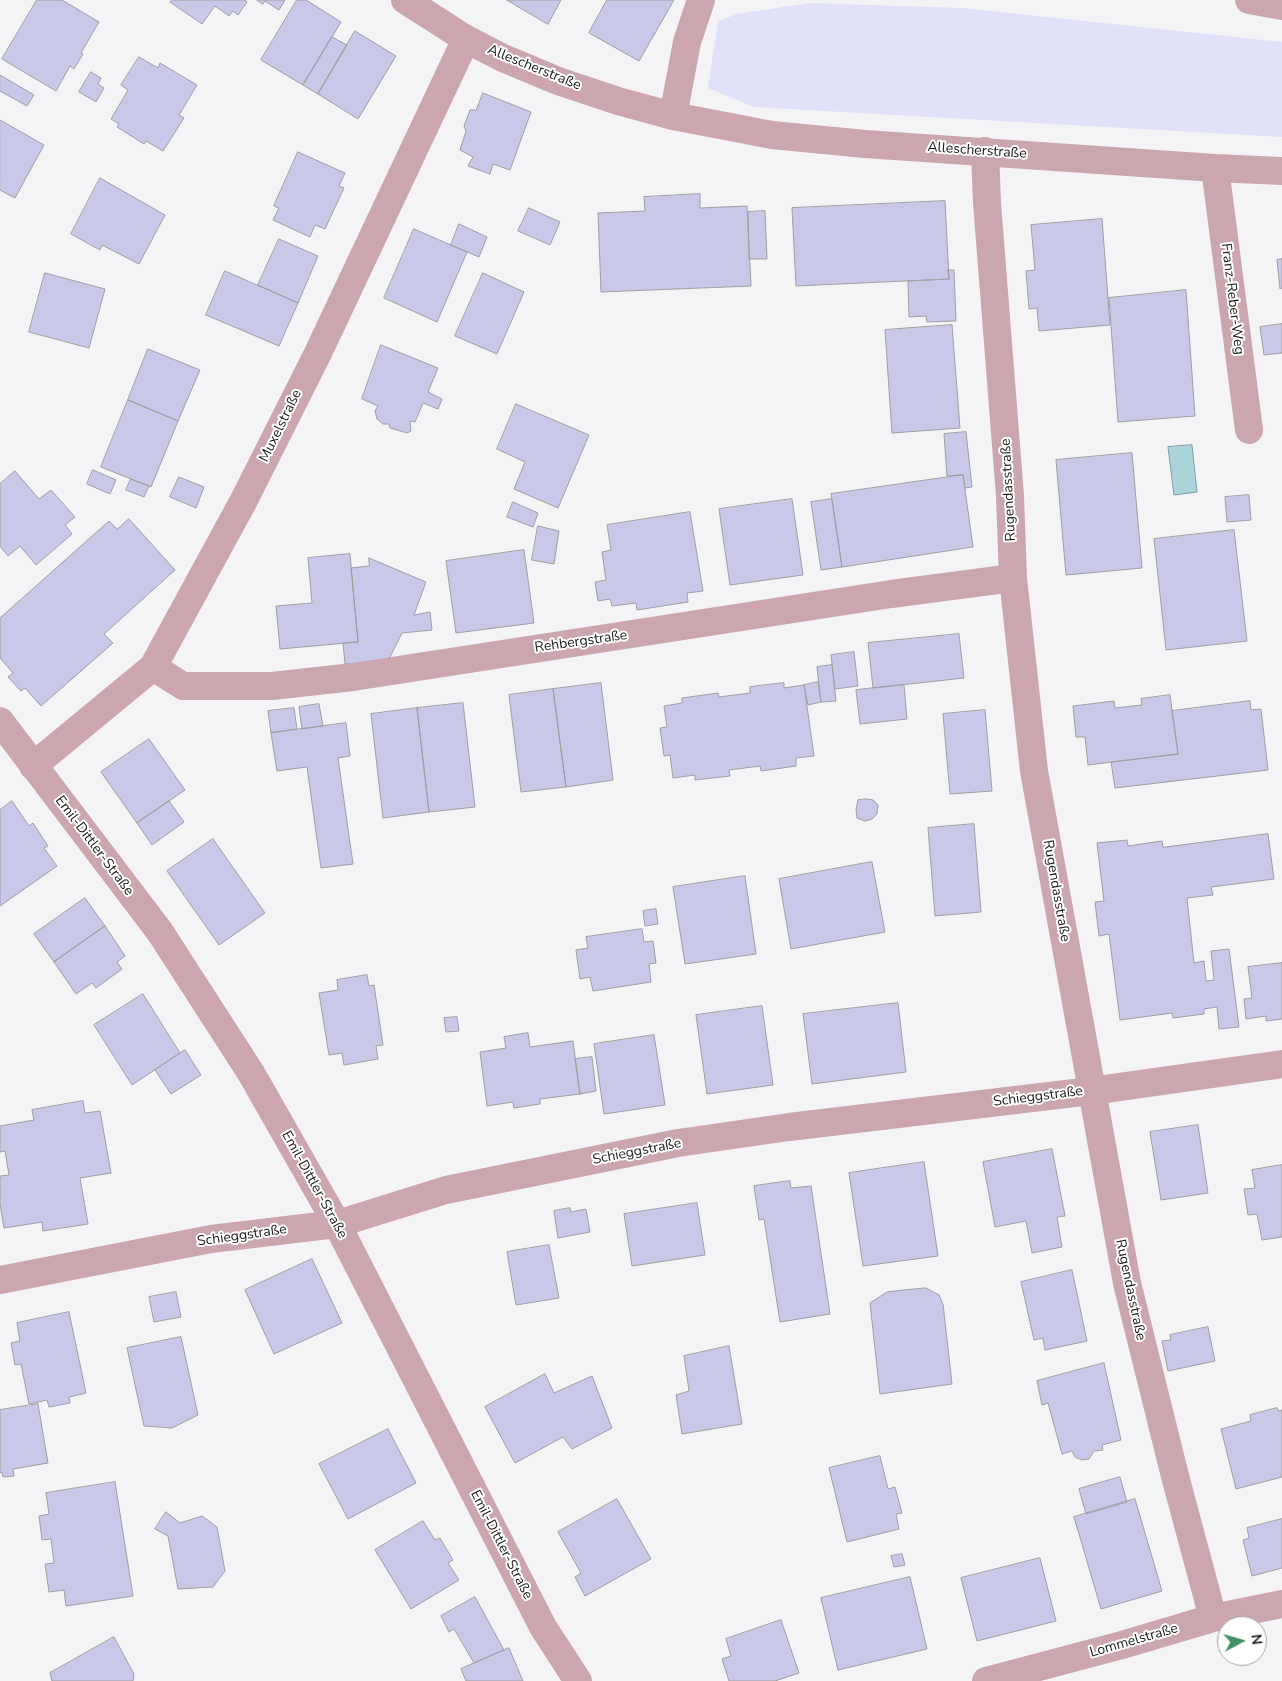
<!DOCTYPE html>
<meta charset="utf-8">
<style>
body{margin:0}
#map{position:relative;width:1282px;height:1681px;overflow:hidden;background:#f4f4f7;font-family:"Nunito Sans",sans-serif}
canvas{display:block}
.north{position:absolute;left:1217px;top:1616px;width:50px;height:50px;box-sizing:border-box;background:#fff;border:1px solid #a4a4a4;border-radius:50%;rotate:84deg;font-size:14px;font-weight:700;line-height:20px;text-align:center;color:#1b1b1c}
.north::after{content:'';display:block;margin:auto;width:18px;height:22px;background:#3f9366;clip-path:polygon(50% 0,100% 100%,50% 72%,0 100%)}
</style>
<div id="map">
<canvas width="1282" height="1681"></canvas>
<div class="north">N</div>
</div>
<script>
const ctx = document.querySelector('canvas').getContext('2d');
ctx.lineJoin = 'round';
function paint(path, color) {
  ctx.fillStyle = color;
  ctx.fill(path, 'evenodd');
}
function trace(path, color, width, dash) {
  ctx.strokeStyle = color;
  ctx.lineWidth = width;
  ctx.lineCap = dash ? 'butt' : 'round';
  ctx.setLineDash(dash || []);
  ctx.stroke(path);
}
function label(font, color, halo, rows, align = 'center') {
  ctx.font = font + ' "Nunito Sans",sans-serif';
  ctx.lineWidth = 4;
  ctx.setLineDash([]);
  ctx.textBaseline = 'middle';
  ctx.strokeStyle = halo;
  ctx.fillStyle = color;
  for (const [text, x, y, turn = 0] of rows) {
    ctx.save();
    ctx.translate(x, y);
    ctx.rotate((+turn || 0) * Math.PI / 180);
    ctx.textAlign = isNaN(turn) ? turn : align;
    if (halo) ctx.strokeText(text, 0, 0);
    ctx.fillText(text, 0, 0);
    ctx.restore();
  }
}
const green = new Path2D(`
 M809 3 963 8 1282 42V137L754 107 708 88 718 21 737 14Z`);
const water = new Path2D(`
 M1192 445 1197 492 1174 495 1168 447Z`);
const building = new Path2D(`
 M37 0H62L99 22 81 53 83 54 74 69 70 66 56 91 2 59Z
 M172 0H245L247 2 238 15 233 11 229 16 215 6 202 24 170 2Z
 M257 0H285L279 10 265 1 263 4Z
 M297 0H306L341 22 303 85 261 60Z
 M507 0H561L548 24Z
 M607 0H674L639 61 589 33Z
 M355 31 396 56 358 119 318 94Z
 M332 37 347 45 318 94 303 85Z
 M139 57 158 68 160 63 197 85 179 115 184 118 163 151 146 141 144 144 117 127 119 124 111 119 128 90 121 85Z
 M91 72 101 78 98 84 104 88 96 102 79 92Z
 M0 75 34 95 27 106 0 91Z
 M483 93 531 112 510 170 493 164 490 174 468 166 473 157 460 150 466 131 464 126 470 110H476Z
 M0 120 44 145 15 198 0 190Z
 M298 152 345 173 339 186 344 188 325 229 315 225 310 237 273 220 279 208 274 206Z
 M100 178 165 215 139 264 102 245 100 250 71 234Z
 M700 194V208L747 206 751 286 601 292 598 213 645 211 644 197Z
 M945 201 949 279 796 286 792 208Z
 M529 208 560 222 550 245 518 231Z
 M765 211 767 259H749L748 212Z
 M1102 219 1110 325 1039 331 1037 308 1029 309 1026 271 1035 270 1031 225Z
 M459 224 487 237 479 257 451 245Z
 M414 229 467 252 437 322 384 298Z
 M279 239 318 256 298 303 258 285Z
 M1282 259V288L1280 289 1277 260Z
 M948 270H954L956 321 927 322 926 316 909 317 908 281 949 279Z
 M225 271 298 303 279 346 206 315Z
 M45 273 105 289 89 348 29 332Z
 M483 273 524 292 497 354 455 336Z
 M1186 290 1195 416 1118 422 1109 298Z
 M1282 324V353L1264 355 1260 327Z
 M952 325 960 428 892 433 885 330Z
 M381 345 438 368 428 392 442 399 438 409 423 403 415 422 410 421 411 431 407 433 390 428 389 424H383L377 419 375 411 378 406 362 399Z
 M148 349 200 370 178 421 128 400Z
 M128 400 178 421 151 487 101 467Z
 M516 404 589 435 558 508 514 489 525 462 497 449Z
 M966 432 972 487 965 488 963 475 947 476 944 434Z
 M1132 453 1142 568 1066 575 1056 460Z
 M93 470 116 480 110 494 87 484Z
 M15 471 39 499 51 490 75 517 65 525 72 534 36 565 20 546 8 556 0 546V484Z
 M963 475 973 547 842 567 831 494Z
 M179 477 204 487 196 508 170 497Z
 M131 479 149 486 144 497 126 490Z
 M1249 495 1251 520 1227 522 1225 497Z
 M792 499 803 575 730 585 719 509Z
 M832 499 842 567 821 570 811 502Z
 M513 502 538 513 533 527 507 517Z
 M690 512 703 591 687 593 688 602 637 610 636 603 612 606 610 599 598 601 595 582 606 580 602 552 611 550 607 525Z
 M129 519 175 570 104 634 113 643 41 706 25 688 21 691 8 677 13 673 0 658V618L109 521 117 529Z
 M538 526 559 531 554 564 532 560Z
 M1234 530 1247 641 1166 650 1154 539Z
 M524 550 534 623 456 633 446 561Z
 M350 554 358 642 280 649 276 606 312 603 308 558Z
 M369 558 426 582 414 615 430 612 432 630 402 633 388 661 345 664 343 643 358 642 351 568 369 566Z
 M959 634 964 678 873 688 868 643Z
 M854 652 858 686 835 689 831 655Z
 M832 665 836 701 821 702 817 667Z
 M818 682 821 702 808 705 804 685Z
 M601 683 613 780 566 787 553 689Z
 M784 683V688L804 685 814 756 796 758V766L761 771 760 766 729 770 730 776 695 780V775L673 778 670 755 664 756 660 728 667 727 664 706 682 703V698L718 693 719 697 750 693V687Z
 M904 685 907 719 860 724 856 690Z
 M553 689 566 787 521 792 509 695Z
 M1170 695 1178 754 1088 765 1085 737H1076L1073 706 1114 701 1115 708 1142 705 1141 699Z
 M1250 701 1251 710 1261 709 1268 770 1115 788 1111 762 1178 754 1172 711Z
 M463 703 475 807 429 812 417 708Z
 M319 704 323 726 302 729 299 707Z
 M294 708 297 729 271 733 268 711Z
 M417 708 429 812 383 818 371 714Z
 M985 710 992 791 950 794 943 714Z
 M346 723 350 756 338 758 353 864 321 868 307 767 277 771 271 733Z
 M149 739 185 790 137 823 101 772Z
 M867 799 873 800 878 805 877 814 872 819 865 821 857 818 856 810 858 800Z
 M12 801 29 826 33 823 48 846 44 848 57 866 0 906V810Z
 M169 801 184 822 152 845 137 823Z
 M974 824 981 912 935 916 928 828Z
 M1268 834 1274 879 1211 887 1213 895 1187 898 1194 963 1204 961 1206 981 1214 980 1211 951 1229 949 1239 1027 1219 1029 1217 1007 1204 1009V1014L1173 1018 1172 1013 1120 1020 1109 934 1099 936 1095 902 1104 901 1097 843 1127 840 1128 846 1162 841 1163 847Z
 M213 839 265 913 219 945 167 871Z
 M872 862 885 932 791 949 779 879Z
 M745 876 756 954 685 964 673 887Z
 M85 898 105 926 54 962 34 934Z
 M656 909 658 924 645 926 643 911Z
 M105 926 125 956 117 962 122 969 96 988 92 983 76 994 54 962Z
 M642 929 644 942 653 941 656 963 649 964 651 982 593 991 590 977 580 979 576 950 588 948 586 937Z
 M1282 963V1019L1266 1021V1016L1246 1019 1244 999 1252 998 1248 967Z
 M367 975 369 986 374 985 383 1045 376 1046 378 1059 344 1065 342 1053 329 1055 319 993 338 990 337 980Z
 M143 994 180 1053 132 1085 94 1025Z
 M898 1003 906 1072 812 1084 803 1014Z
 M762 1006 773 1085 707 1094 696 1015Z
 M457 1017 459 1031 446 1032 444 1018Z
 M528 1033 530 1047 573 1041 580 1094 540 1099V1104L514 1108 513 1102 487 1106 480 1052 506 1048 504 1037Z
 M654 1035 665 1105 604 1114 594 1044Z
 M185 1050 201 1075 171 1094 155 1070Z
 M592 1057 596 1091 580 1094 575 1059Z
 M83 1101 85 1113 100 1111 111 1173 80 1178 88 1224 43 1231 42 1222 4 1228 0 1204V1176L9 1175 5 1151 0 1152V1126L34 1120 32 1110Z
 M1198 1125 1208 1193 1161 1200 1150 1132Z
 M1052 1149 1065 1216 1057 1217 1062 1247 1032 1253 1026 1221 995 1227 983 1162Z
 M924 1162 938 1256 863 1266 849 1173Z
 M1282 1165V1237L1262 1240 1257 1214 1248 1215 1244 1189 1255 1188 1252 1170Z
 M790 1181 791 1188 811 1186 830 1314 780 1322 764 1219 759 1220 754 1186Z
 M697 1203 705 1255 632 1266 624 1214Z
 M570 1208 571 1212 586 1209 590 1232 558 1238 554 1211Z
 M549 1245 559 1298 516 1305 507 1252Z
 M312 1259 342 1323 274 1354 245 1290Z
 M1072 1270 1087 1341 1045 1350 1043 1338 1034 1340 1021 1282Z
 M926 1288 939 1295 943 1304 952 1384 880 1394 870 1303 887 1292Z
 M176 1292 181 1317 154 1322 149 1297Z
 M69 1312 86 1393 69 1397 70 1403 49 1407 47 1400 29 1404 21 1364 15 1365 11 1343 20 1341 17 1323Z
 M1208 1327 1215 1361 1168 1371 1162 1341 1171 1340 1170 1335Z
 M181 1337 198 1415 172 1428 144 1426 127 1348Z
 M729 1346 742 1424 682 1434 676 1395 689 1391 684 1356Z
 M1104 1363 1121 1440 1102 1445 1103 1450 1094 1451 1089 1459 1082 1460 1075 1457 1072 1451 1062 1454 1048 1403 1042 1405 1037 1381Z
 M545 1374 554 1393 592 1376 612 1428 572 1449 563 1437 515 1463 485 1407Z
 M38 1404 48 1463 13 1469 14 1476 3 1477 2 1472 0 1473V1410Z
 M1277 1408 1278 1411 1282 1410V1477L1236 1489 1221 1429 1251 1421 1250 1415Z
 M388 1429 416 1483 348 1519 319 1464Z
 M880 1456 888 1489 895 1487 902 1513 896 1514 899 1529 847 1542 829 1468Z
 M1120 1477 1127 1502 1086 1514 1079 1489Z
 M115 1482 133 1596 66 1606 64 1590 49 1592 45 1564 54 1563 51 1539 42 1540 39 1516 49 1514 46 1493Z
 M617 1499 651 1559 585 1596 575 1577 581 1573 558 1532Z
 M1135 1499 1162 1591 1101 1609 1074 1517Z
 M166 1512 180 1523 202 1516 217 1527 225 1571 213 1587 178 1589 168 1536 155 1529Z
 M1282 1519V1568L1252 1576 1243 1540 1249 1538 1247 1528Z
 M423 1521 435 1540 440 1538 453 1560 448 1563 459 1580 411 1609 375 1550Z
 M902 1554 905 1565 894 1567 891 1556Z
 M1040 1558 1056 1621 977 1641 961 1578Z
 M910 1577 927 1649 838 1670 821 1598Z
 M475 1597 504 1650 474 1663 454 1629 449 1632 441 1616Z
 M781 1620 799 1673 775 1681H729L722 1659 731 1656 726 1639Z
 M114 1637 134 1674 133 1681H52L50 1673Z
 M509 1648 523 1681H466L461 1669Z`);
const minor = new Path2D(`
 M405 0 466 39 503 58 558 81 618 101 673 116 772 135 865 144 1215 168 1282 171
 M1249 0 1282 6
 M673 116 687 42 701 0
 M985 151 987 203 1010 496 1013 578 1034 771 1127 1283 1175 1476 1213 1618
 M1215 168 1249 430
 M153 667 183 686H272L353 677 891 594 1013 578
 M0 721 160 932 251 1073 337 1224 543 1627 578 1681
 M33 766 153 667 244 500 318 353 466 39
 M0 1280 211 1239 337 1224 446 1190 678 1143 789 1127 1091 1091 1282 1064
 M986 1681 1122 1645 1213 1618 1282 1604`);
const streetNames = [
 ["Allescherstraße",534,68,22],
 ["Allescherstraße",977,151,4],
 ["Franz-Reber-Weg",1232,299,83],
 ["Muxelstraße",281,426,-64],
 ["Rugendasstraße",1009,490,-93],
 ["Rehbergstraße",581,642,-8],
 ["Emil-Dittler-Straße",94,846,53],
 ["Rugendasstraße",1056,891,80],
 ["Schieggstraße",1038,1097,-7],
 ["Schieggstraße",637,1152,-11],
 ["Emil-Dittler-Straße",314,1185,61],
 ["Schieggstraße",242,1236,-8],
 ["Rugendasstraße",1130,1290,78],
 ["Emil-Dittler-Straße",501,1545,63],
 ["Lommelstraße",1134,1641,-16]
];
paint(green, '#e2e1fa');
paint(water, '#abd4da');
trace(water, '#809ca1', 1);
paint(building, '#cac8e8');
trace(building, '#9f9ea1', 1);
trace(minor, '#cca6af', 28);
label('14px', '#1b1b1c', '#fff', streetNames);
</script>
